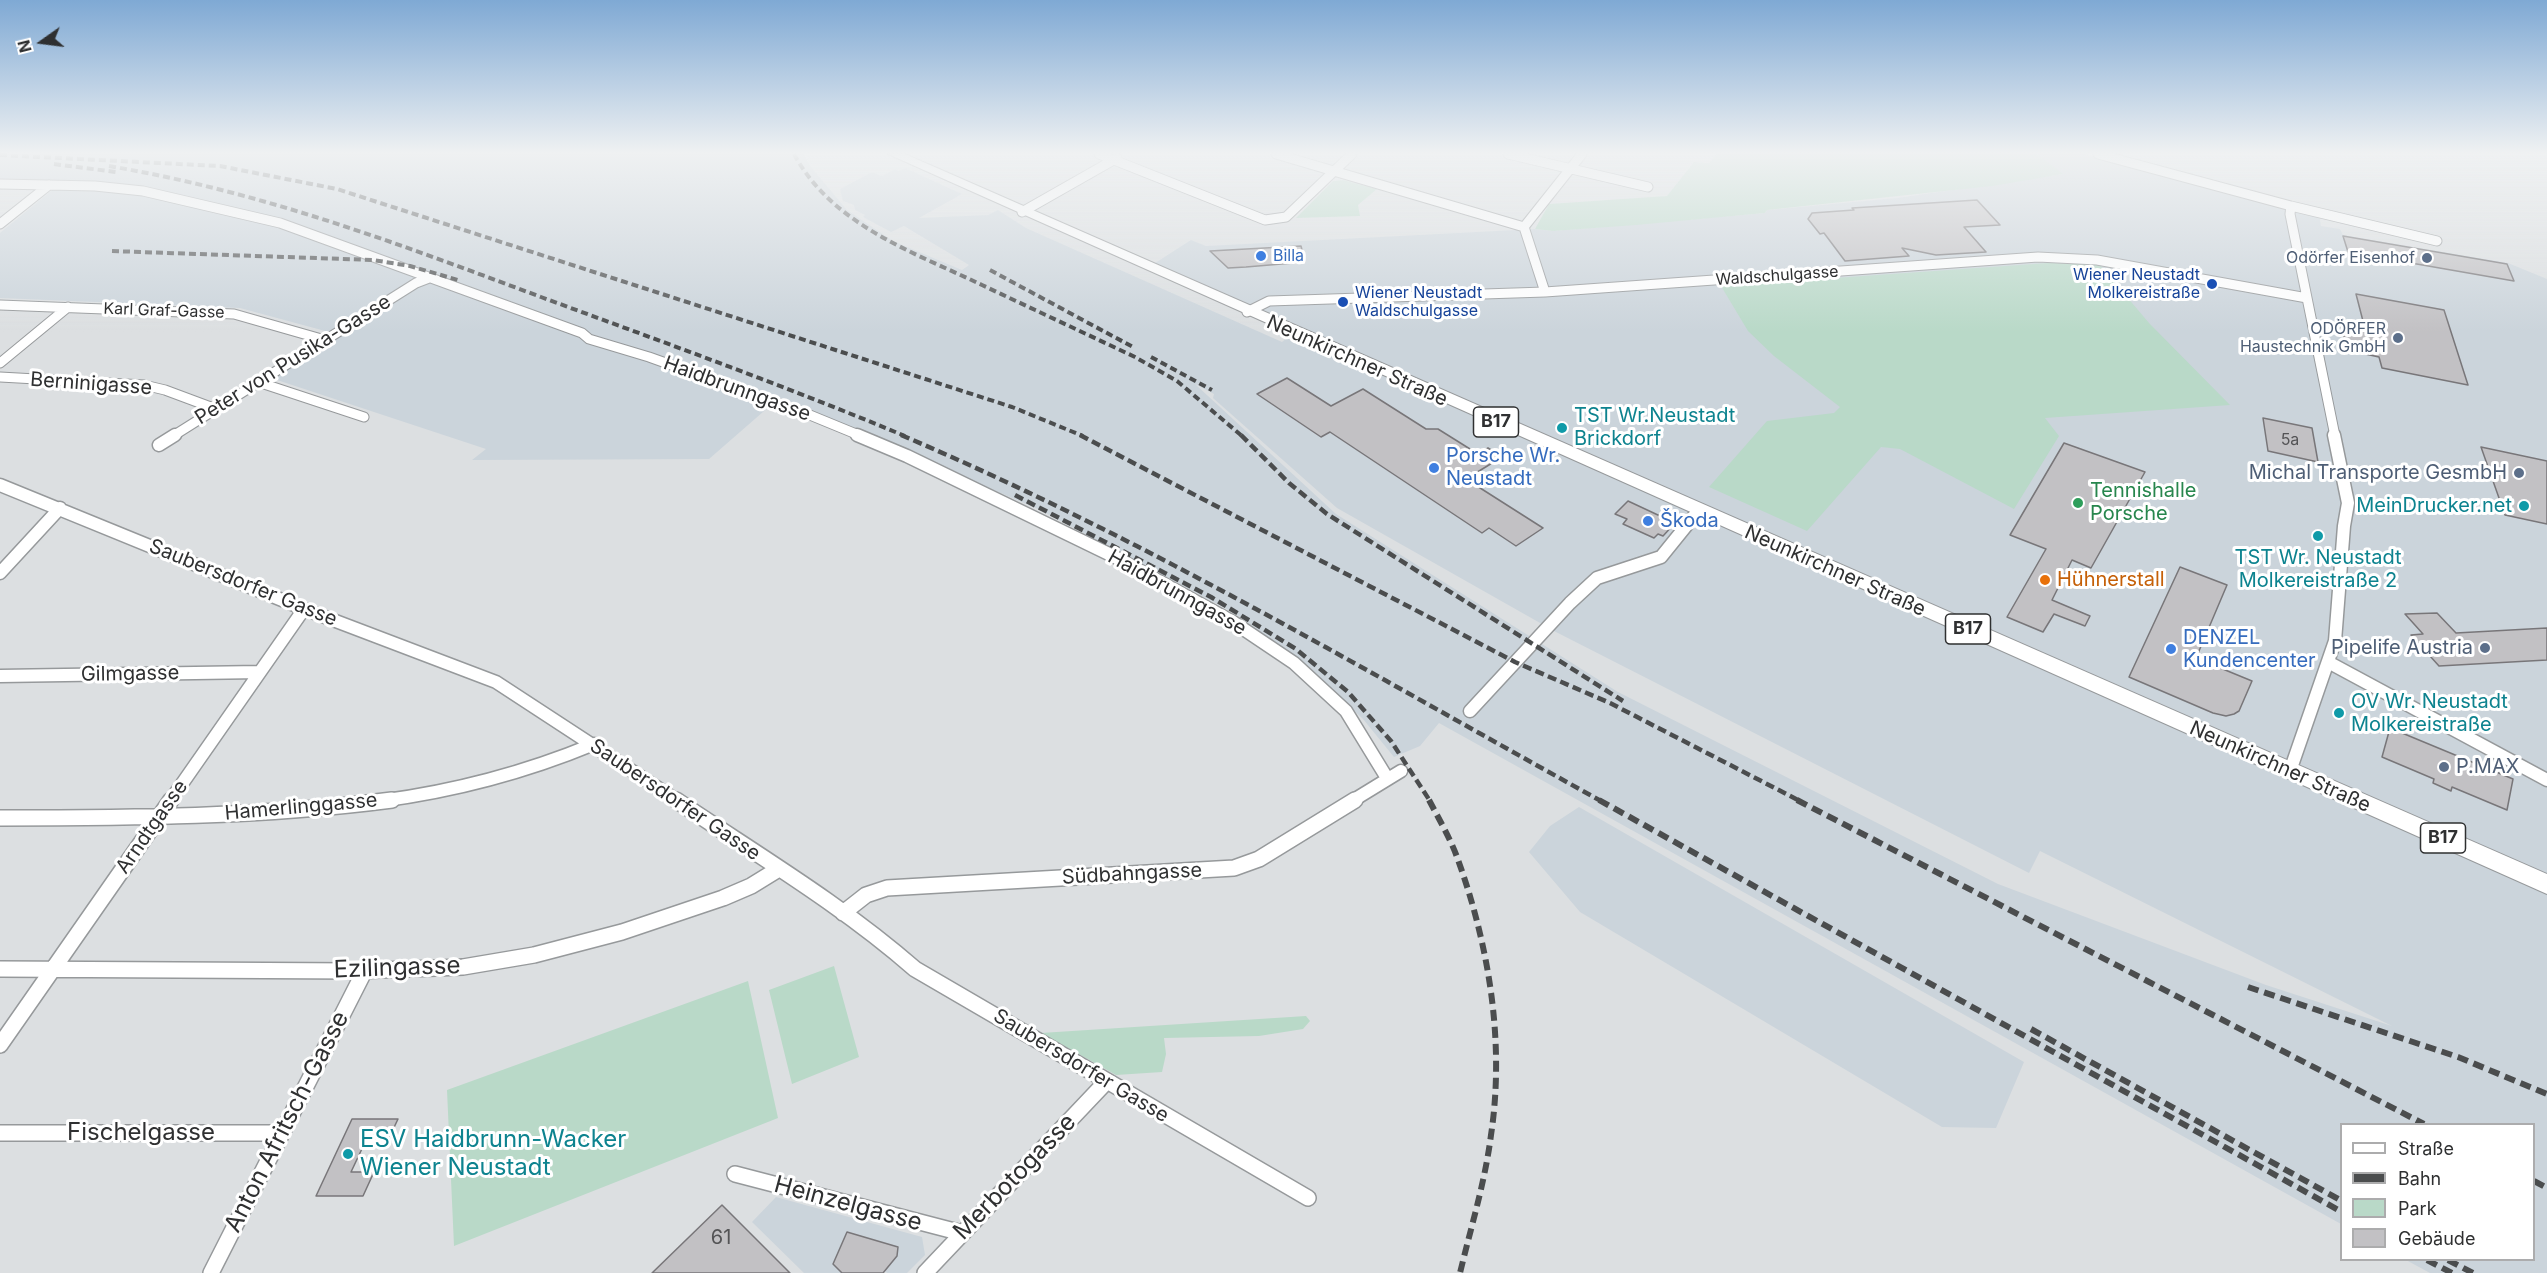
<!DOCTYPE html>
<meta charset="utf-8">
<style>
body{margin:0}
#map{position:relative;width:2547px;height:1273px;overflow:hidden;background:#dcdfe1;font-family:Inter,sans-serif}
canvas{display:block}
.legend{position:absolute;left:2340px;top:1123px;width:195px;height:138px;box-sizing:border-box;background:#fff;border:2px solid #acacad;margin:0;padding:8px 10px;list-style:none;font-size:18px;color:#2f3031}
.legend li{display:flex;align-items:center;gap:12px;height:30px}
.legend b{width:30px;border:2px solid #acacad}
.north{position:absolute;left:12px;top:12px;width:60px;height:60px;-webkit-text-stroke:4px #fff;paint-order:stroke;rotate:256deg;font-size:16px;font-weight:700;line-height:24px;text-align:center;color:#2f3031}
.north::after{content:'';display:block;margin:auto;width:21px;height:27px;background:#2f3031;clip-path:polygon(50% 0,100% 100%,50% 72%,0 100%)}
</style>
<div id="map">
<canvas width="2547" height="1273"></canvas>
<ul class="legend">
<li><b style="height:8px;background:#fff"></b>Straße</li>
<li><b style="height:8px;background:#4b4d4e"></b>Bahn</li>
<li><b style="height:16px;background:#b9d9c8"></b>Park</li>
<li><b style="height:16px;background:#c2c1c4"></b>Gebäude</li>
</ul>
<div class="north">N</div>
</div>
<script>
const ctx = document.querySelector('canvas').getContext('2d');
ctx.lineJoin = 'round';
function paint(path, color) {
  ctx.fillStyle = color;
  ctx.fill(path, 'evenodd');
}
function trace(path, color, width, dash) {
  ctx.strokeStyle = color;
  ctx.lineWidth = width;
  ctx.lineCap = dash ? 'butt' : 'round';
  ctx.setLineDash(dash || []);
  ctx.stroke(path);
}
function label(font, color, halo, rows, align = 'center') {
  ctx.font = font + ' Inter,sans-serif';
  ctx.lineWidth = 6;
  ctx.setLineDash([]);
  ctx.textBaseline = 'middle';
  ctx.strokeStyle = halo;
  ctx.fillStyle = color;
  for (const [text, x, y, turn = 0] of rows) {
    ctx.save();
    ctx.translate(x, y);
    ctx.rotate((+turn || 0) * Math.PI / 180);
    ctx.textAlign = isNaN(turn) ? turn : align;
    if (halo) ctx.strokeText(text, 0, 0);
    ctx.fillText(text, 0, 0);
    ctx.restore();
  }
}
const built = new Path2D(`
 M0 154H804L811 167 847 210 893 241 962 270 969 265 904 226 891 232 863 217 865 215 855 210 854 205 843 201 840 189 872 172 882 176 895 169 898 171 905 168 962 194 919 218 988 215 998 210 1026 228 1282 342 1292 334 1152 265 1191 240 1206 246 1535 229 1553 231 1765 213 1767 210 1897 198 2062 174 2037 154H2084L2319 214 2321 226 2340 229 2343 235 2508 263 2547 279V1273H2430L2406 1260H2534V1124H2342L2341 1224 1439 723 1420 746 1394 757 1363 719 1308 667 1236 614 1038 509 779 398 709 459 472 460 486 449 271 378 340 335 240 308 0 298V233L62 182 0 180ZM1195 384 1214 394 1213 398 1337 508 1556 632 2029 873 2040 851 2392 1026 2266 985 1998 884 1618 692 1336 514Z
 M1579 807 2024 1062 1996 1128 1942 1127 1580 912 1529 852 1550 826Z
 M776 1197 922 1237 925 1255 907 1273H887L885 1271 883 1273H804L752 1222Z`);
const green = new Path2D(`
 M1716 154H2037L2063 174 1992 186 1767 210 1765 213 1636 225 1553 231 1535 229 1549 204 1667 196 1694 162 1709 163Z
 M1343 180 1377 189 1358 205 1360 216 1296 218 1333 181Z
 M2048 263 2099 264 2149 323 2230 405 2045 418 2059 436 2014 509 1900 449 1881 447 1807 531 1709 487 1767 421 1834 413 1840 407 1774 356 1748 331 1721 286Z
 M834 966 859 1057 792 1084 769 990Z
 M748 981 778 1118 454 1246 447 1090Z
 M1306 1016 1310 1021 1303 1029 1259 1036 1164 1038 1166 1054 1162 1072 1116 1075 1041 1033Z`);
const building = new Path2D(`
 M1977 200 2000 225 1964 227 1986 252 1936 255 1902 248 1909 256 1845 261 1824 233 1820 234 1808 219 1812 213 1854 210 1852 208Z
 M2343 236 2507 264 2514 281 2348 252Z
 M1301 246 1305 262 1246 267 1228 268 1210 251Z
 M2356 294 2444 310 2468 385 2382 368 2379 357 2347 350 2340 321 2364 325Z
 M1287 378 1331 406 1363 389 1426 429H1438L1478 454 1488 448 1502 457 1466 479 1543 528 1516 546 1489 528 1482 533 1330 432 1321 437 1257 394Z
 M2263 418 2312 428 2318 462 2268 451Z
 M2064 443 2145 472 2091 568 2072 560 2052 600 2090 616 2085 626 2054 614 2043 632 2007 617 2046 549 2010 535Z
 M2481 447 2547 461V524L2505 515Z
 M1628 501 1675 523 1663 536 1658 534 1654 538 1623 524 1627 519 1615 514Z
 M2180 567 2227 585 2196 658 2252 681 2239 711 2234 714 2226 716 2213 713 2129 677Z
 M2437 613 2456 633 2547 628V660L2439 666 2411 635 2423 634 2405 614Z
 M2390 728 2513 779 2507 810 2452 787 2451 791 2433 783 2434 779 2382 757Z
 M352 1119H398L390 1136H368L351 1172H374L363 1196H316Z
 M722 1205 790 1273H652Z
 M847 1232 898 1247 897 1256 883 1273H842L833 1264Z`);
const minorFar2 = new Path2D(`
 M1099 154 1265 220 1286 217 1352 154
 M1276 154 1524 227
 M1508 154 1648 187
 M2098 154 2291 206 2437 241
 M0 184 95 186 143 191 280 223 582 333 589 339 649 357 805 413 861 436
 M2291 206 2290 214 2335 436
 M1022 212 1117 158
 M0 224 49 185
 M1524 227 1582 154
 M1524 227 1545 292
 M0 305 234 314 325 340
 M1247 312 1269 301 1545 292 2038 257 2097 260 2307 298
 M0 363 68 307
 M0 377 144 385 165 390 216 409
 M258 382 364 417
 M173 436 416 283 429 278`);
const minorFar1 = new Path2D(`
 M857 435 907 456 1115 557 1233 622 1294 663 1346 711 1387 778
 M159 445 175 435
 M0 485 304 609 496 682 678 801
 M0 573 60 508
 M2328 662 2547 780
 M0 676 260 672
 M1470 711 1570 603 1597 578 1661 557 1699 510
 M2290 771 2335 641 2344 526 2348 503 2334 435
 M170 801 304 609
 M380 801C456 791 524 773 594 744
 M1352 801 1401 771`);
const minor = new Path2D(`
 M676 800C756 854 842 905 915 969L1308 1198
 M0 818C131 818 261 817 392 800
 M843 913 866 895 887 888 1234 868 1259 859 1355 800
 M0 969 354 971 463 967 534 955 622 932 723 898 751 886 777 870
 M0 1045 171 800
 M0 1133H282
 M735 1174 962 1233
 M211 1273 364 972
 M925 1273 1106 1082`);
const primary = new Path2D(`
 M888 154H905L2547 874V894Z`);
const railFar2 = new Path2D(`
 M794 154C832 225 913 252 982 285 1033 309 1084 333 1135 357L1177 381 1242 436
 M0 155 220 166 337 189 1012 407 1083 436
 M54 164 116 172
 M109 166C263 192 396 243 541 297 663 342 785 386 905 436
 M112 251 373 260 410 266 458 280
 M990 270 1133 347
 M1151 357 1212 390`);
const railFar1 = new Path2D(`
 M901 435C1144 538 1371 674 1601 801
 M1080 435 1515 662 1610 703 1800 801
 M1241 435 1289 483 1327 514 1623 701
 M1015 495 1211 597 1296 649 1348 692 1391 741 1430 801`);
const rail = new Path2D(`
 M1429 800C1439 819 1450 838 1457 857 1489 945 1505 1042 1491 1135 1485 1182 1471 1227 1460 1273
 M1599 800 2342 1212
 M1797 800 2424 1124
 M2248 987 2458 1057 2547 1094
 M2031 1029 2342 1201
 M2534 1181 2547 1188
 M2427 1260 2452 1273
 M2448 1260 2473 1273`);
const markers = [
 [1261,256,6,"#3f7fe0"],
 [2427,258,6,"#5c6f8a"],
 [2212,284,6,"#1a4fb4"],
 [1343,302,6,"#1a4fb4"],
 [2398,338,6,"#5c6f8a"],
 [1562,428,6,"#0f9aa8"],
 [1434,468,6,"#3f7fe0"],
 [2519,473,6,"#5c6f8a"],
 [2078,503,6,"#2e9e5b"],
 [2524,506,6,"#0f9aa8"],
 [1648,521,6,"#3f7fe0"],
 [2318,536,6,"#0f9aa8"],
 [2045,580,6,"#e8710a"],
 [2485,648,6,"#5c6f8a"],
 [2171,649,6,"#3f7fe0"],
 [2339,713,6,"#0f9aa8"],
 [2444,767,6,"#5c6f8a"],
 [348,1154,6,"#0f9aa8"]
];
const farShopnames = [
 ["Billa",1273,256]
];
const farServicenames = [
 ["Odörfer Eisenhof",2415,258],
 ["ODÖRFER",2386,329],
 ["Haustechnik GmbH",2386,347]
];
const farTransitnames = [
 ["Wiener Neustadt",2200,275],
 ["Molkereistraße",2200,293],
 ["Wiener Neustadt",1355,293,"left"],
 ["Waldschulgasse",1355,311,"left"]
];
const farStreetnames = [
 ["Waldschulgasse",1777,276,-4],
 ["Karl Graf-Gasse",164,311,2]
];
const numberNames = [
 ["5a",2290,440]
];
const shields = [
 [1496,422,45],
 [1968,629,45],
 [2443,838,45]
];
const shieldNames = [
 ["B17",1496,422],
 ["B17",1968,629],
 ["B17",2443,838]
];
const streetNames = [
 ["Peter von Pusika-Gasse",293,360,-32],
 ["Neunkirchner Straße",1357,361,24],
 ["Berninigasse",91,384,4],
 ["Haidbrunngasse",737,389,20],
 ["Neunkirchner Straße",1835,571,24],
 ["Saubersdorfer Gasse",243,583,22],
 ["Haidbrunngasse",1177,593,29],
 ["Gilmgasse",130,674,-1],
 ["Neunkirchner Straße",2280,767,24],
 ["Saubersdorfer Gasse",675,800,34],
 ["Hamerlinggasse",301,807,-5],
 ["Arndtgasse",152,827,-55],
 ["Südbahngasse",1132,874,-3],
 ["Saubersdorfer Gasse",1081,1066,31]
];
const cultureNames = [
 ["TST Wr.Neustadt",1574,416],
 ["Brickdorf",1574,439],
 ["MeinDrucker.net",2512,506,"right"],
 ["TST Wr. Neustadt",2318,558,"center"],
 ["Molkereistraße 2",2318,581,"center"],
 ["OV Wr. Neustadt",2351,702],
 ["Molkereistraße",2351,725]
];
const shopNames = [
 ["Porsche Wr.",1446,456],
 ["Neustadt",1446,479],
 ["Škoda",1660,521],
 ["DENZEL",2183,638],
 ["Kundencenter",2183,661]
];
const serviceNames = [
 ["Michal Transporte GesmbH",2507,473],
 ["Pipelife Austria",2473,648],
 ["P.MAX",2456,767,"left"]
];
const leisureNames = [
 ["Tennishalle",2090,491],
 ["Porsche",2090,514]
];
const foodNames = [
 ["Hühnerstall",2057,580]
];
const nearNumbernames = [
 ["61",721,1238]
];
const nearStreetnames = [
 ["Ezilingasse",397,968,-2],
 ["Anton Afritsch-Gasse",287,1122,-63],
 ["Fischelgasse",141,1133],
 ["Merbotogasse",1015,1177,-46],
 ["Heinzelgasse",848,1204,15]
];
const nearCulturenames = [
 ["ESV Haidbrunn-Wacker",360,1140],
 ["Wiener Neustadt",360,1168]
];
paint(built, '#cbd4db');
paint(green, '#b9d9c8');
paint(building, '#c2c1c4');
trace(building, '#787679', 1.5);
trace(minorFar2, '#96999b', 11);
trace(minorFar1, '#96999b', 15);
trace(minor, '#96999b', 18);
trace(primary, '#96999b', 2);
trace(minorFar2, '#fff', 9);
trace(minorFar1, '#fff', 12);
trace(minor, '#fff', 15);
paint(primary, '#fff');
trace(railFar2, '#4b4d4e', 4, [7, 4]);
trace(railFar1, '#4b4d4e', 4.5, [9, 4.5]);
trace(rail, '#4b4d4e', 6, [11, 6]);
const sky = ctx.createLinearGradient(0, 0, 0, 332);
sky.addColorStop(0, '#7fa9d4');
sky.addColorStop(0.46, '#eff1f2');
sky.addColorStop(1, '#eff1f200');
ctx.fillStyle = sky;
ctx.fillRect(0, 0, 2547, 332);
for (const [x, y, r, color] of markers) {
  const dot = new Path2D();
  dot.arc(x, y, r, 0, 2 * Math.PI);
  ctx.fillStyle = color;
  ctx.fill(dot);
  trace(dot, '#fff', 2);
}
label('16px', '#366cbe', '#fff', farShopnames, 'left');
label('16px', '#4e5e75', '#fff', farServicenames, 'right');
label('16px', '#164399', '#fff', farTransitnames, 'right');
label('16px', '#2f3031', '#fff', farStreetnames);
label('16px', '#545456', null, numberNames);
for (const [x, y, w] of shields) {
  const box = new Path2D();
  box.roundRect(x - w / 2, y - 15, w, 30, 4.5);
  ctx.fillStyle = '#fff';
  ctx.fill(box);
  trace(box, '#2f3031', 1.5);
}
label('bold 18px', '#2f3031', null, shieldNames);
label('20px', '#2f3031', '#fff', streetNames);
label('20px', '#0d838f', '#fff', cultureNames, 'left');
label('20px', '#366cbe', '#fff', shopNames, 'left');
label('20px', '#4e5e75', '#fff', serviceNames, 'right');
label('20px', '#27864d', '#fff', leisureNames, 'left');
label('20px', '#c56008', '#fff', foodNames, 'left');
label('20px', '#545456', null, nearNumbernames);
label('24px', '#2f3031', '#fff', nearStreetnames);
label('24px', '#0d838f', '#fff', nearCulturenames, 'left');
</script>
